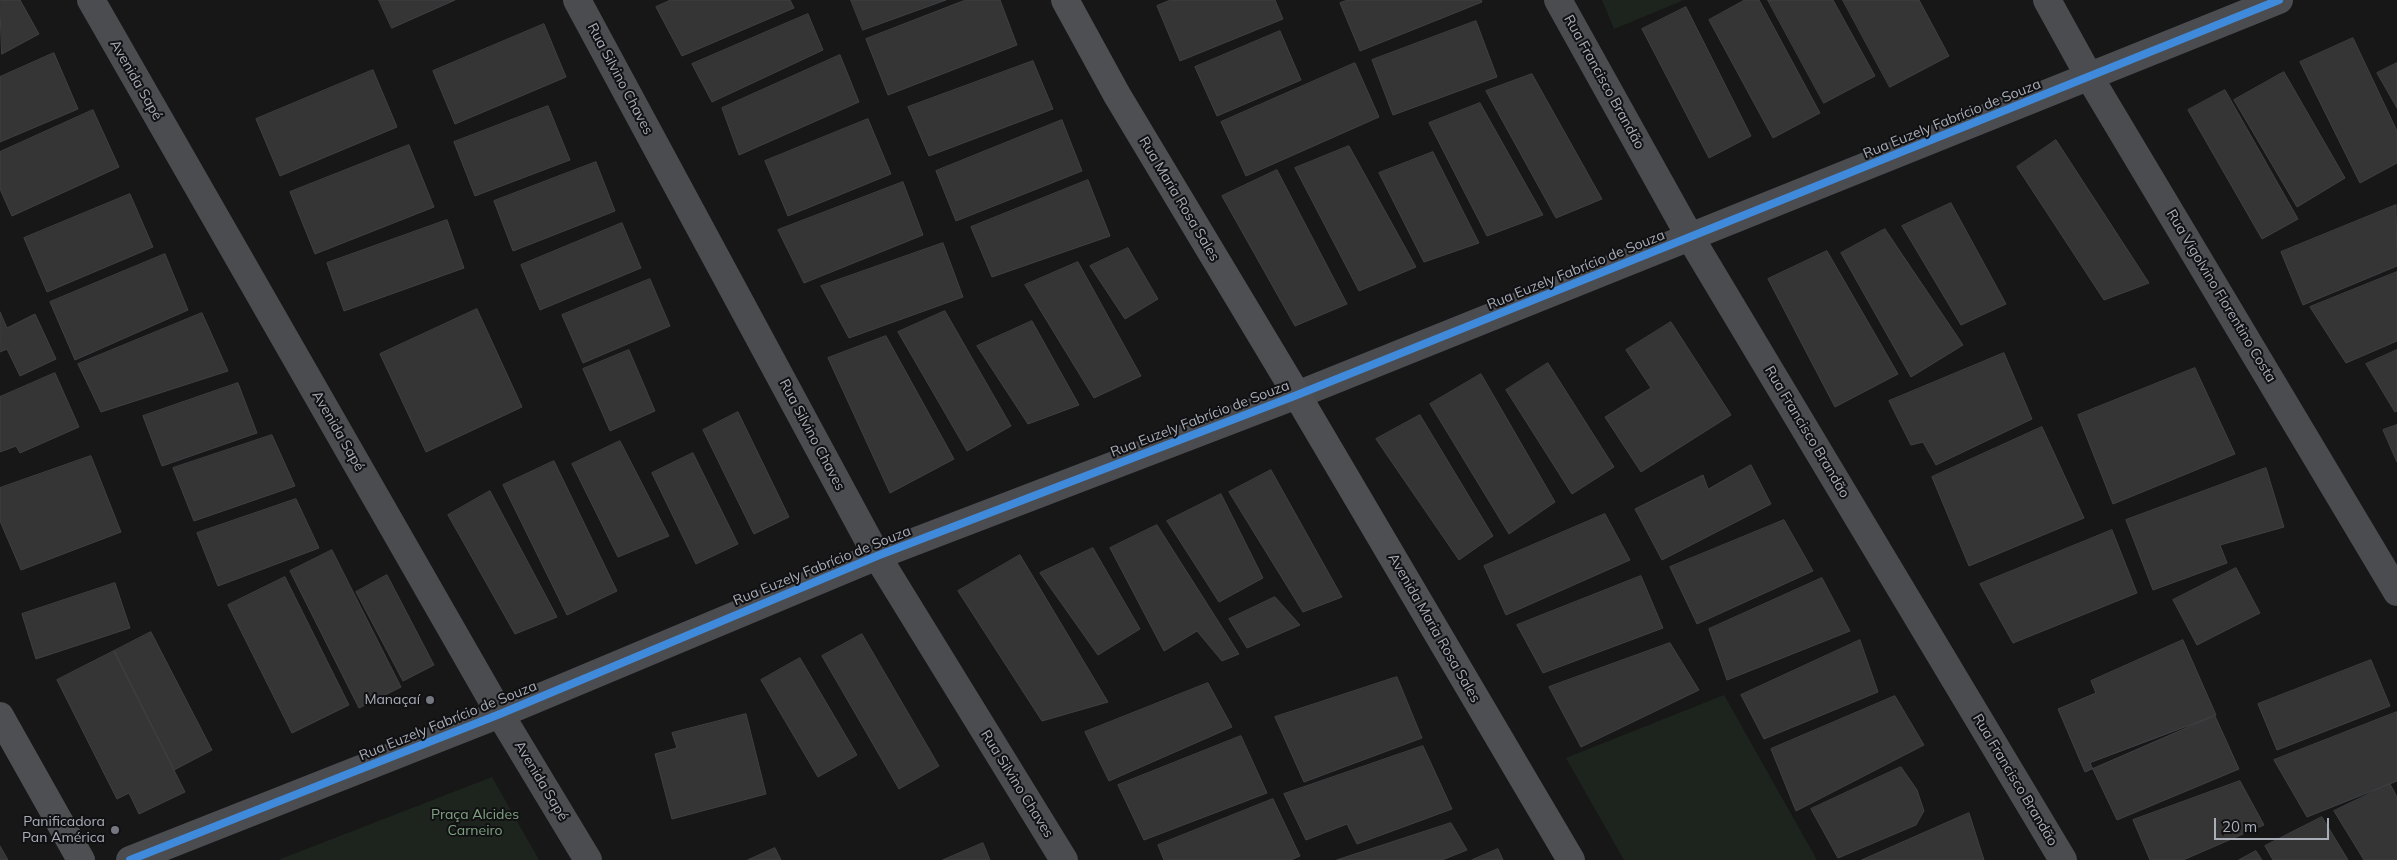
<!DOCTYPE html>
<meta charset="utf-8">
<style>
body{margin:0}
#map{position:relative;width:2397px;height:860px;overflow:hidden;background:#171717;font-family:Mulish,sans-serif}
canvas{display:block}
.scale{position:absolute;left:2214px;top:818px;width:115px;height:22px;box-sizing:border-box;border:2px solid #a8adb8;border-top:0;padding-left:6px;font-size:15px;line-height:18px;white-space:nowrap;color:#a8adb8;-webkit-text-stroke:4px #111113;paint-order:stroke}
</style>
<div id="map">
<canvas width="2397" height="860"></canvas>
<div class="scale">20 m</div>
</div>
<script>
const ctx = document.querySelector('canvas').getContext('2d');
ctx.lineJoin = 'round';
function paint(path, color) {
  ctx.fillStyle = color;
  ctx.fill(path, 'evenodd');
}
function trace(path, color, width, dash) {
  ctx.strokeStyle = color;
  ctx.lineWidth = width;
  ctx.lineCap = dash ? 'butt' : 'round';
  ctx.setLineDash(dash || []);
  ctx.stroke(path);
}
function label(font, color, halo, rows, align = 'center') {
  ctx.font = font + ' Mulish,sans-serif';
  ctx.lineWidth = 4;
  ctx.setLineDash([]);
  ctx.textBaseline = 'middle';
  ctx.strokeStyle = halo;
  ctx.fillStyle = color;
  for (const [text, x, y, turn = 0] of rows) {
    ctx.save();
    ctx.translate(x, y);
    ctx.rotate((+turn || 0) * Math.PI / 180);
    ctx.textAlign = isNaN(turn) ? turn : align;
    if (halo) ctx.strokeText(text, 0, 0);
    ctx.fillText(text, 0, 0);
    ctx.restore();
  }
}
const green = new Path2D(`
 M1602 0H1684L1614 29Z
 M1724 695 1817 860H1624L1566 758Z
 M492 777 539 860H278Z`);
const building = new Path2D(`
 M0 0H20L39 34 2 54Z
 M379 0H455L392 28Z
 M671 0H790L794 8 682 56 656 7Z
 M851 0H946L863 30Z
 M966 0H1000L1017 45 888 95 866 39Z
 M1171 0H1275L1283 19 1180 61 1157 6Z
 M1348 0H1481L1482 2 1360 51 1340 3Z
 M1745 0H1759L1820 113 1773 138 1709 20Z
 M1768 0H1833L1875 76 1824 103Z
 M1843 0H1919L1949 56 1890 87Z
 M1686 7 1751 136 1709 158 1642 29Z
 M808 14 823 50 712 102 692 64Z
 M1476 21 1497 77 1393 115 1372 60Z
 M544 24 566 77 455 124 433 71Z
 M1280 31 1301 80 1217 116 1195 67Z
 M2353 38 2397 131V163L2360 183 2300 62Z
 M54 53 78 109 0 142V77Z
 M840 55 859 102 739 155 722 108Z
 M1033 61 1053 109 929 156 908 107Z
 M1355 63 1379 117 1246 176 1221 122Z
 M2397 63V108L2377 73Z
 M373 70 397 127 280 176 256 119Z
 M2284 72 2345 178 2297 207 2234 100Z
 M1532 74 1602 199 1556 218 1486 91Z
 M2225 90 2298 219 2262 239 2188 110Z
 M1480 103 1543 215 1487 236 1429 123Z
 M548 106 570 160 475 196 454 142Z
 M93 110 119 167 12 216 0 189V152Z
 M868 119 891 174 788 216 765 161Z
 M1062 120 1082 171 956 221 936 171Z
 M2056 140 2149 283 2104 300 2017 167Z
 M409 145 434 207 315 254 290 192Z
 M1349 146 1416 267 1359 291 1295 168Z
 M1433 152 1479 243 1424 262 1379 173Z
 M596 162 615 211 513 251 494 201Z
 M1277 170 1347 304 1295 326 1222 196Z
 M1088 180 1110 236 992 277 971 227Z
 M903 182 923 235 804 283 778 230Z
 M130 194 153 247 47 292 24 238Z
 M1951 203 2006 304 1961 325 1902 226Z
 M2396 205 2397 266 2303 305 2281 252Z
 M447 220 464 268 344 311 327 263Z
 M622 223 641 268 540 310 521 265Z
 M1885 229 1963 345 1911 377 1841 253Z
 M943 243 963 297 849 338 821 286Z
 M1128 248 1158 299 1125 319 1090 266Z
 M1827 251 1898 374 1835 407 1768 279Z
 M165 254 188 310 75 360 50 302Z
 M1078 262 1141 376 1094 398 1025 285Z
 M2397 272V341L2346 363 2310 307Z
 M650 279 670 326 583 363 562 315Z
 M477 309 522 407 426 452 380 354Z
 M945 311 1011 426 967 451 898 332Z
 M0 312 7 328 35 314 56 359 20 376 7 349 0 352Z
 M202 313 228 371 101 412 78 364Z
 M1032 321 1079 405 1028 424 977 346Z
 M1671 322 1731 415 1641 472 1605 417 1651 388 1626 350Z
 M886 336 954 459 890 493 828 358Z
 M629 350 655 411 610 431 583 369Z
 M2397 350V411L2395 412 2366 364Z
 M2004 353 2032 419 1936 465 1923 442 1911 445 1889 401Z
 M1548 363 1614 467 1572 494 1506 390Z
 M2195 368 2235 454 2113 504 2078 415Z
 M55 373 79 427 20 453 16 446 0 452V397Z
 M1481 374 1555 502 1509 534 1430 404Z
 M238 383 257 433 162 466 143 416Z
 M738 412 789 517 754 534 703 430Z
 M1420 415 1493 536 1459 560 1376 439Z
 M2397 425V462L2383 430Z
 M2042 427 2084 518 1969 566 1932 477Z
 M272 435 295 486 194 521 173 468Z
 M620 441 669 536 618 557 572 464Z
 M693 453 738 544 696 564 652 473Z
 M91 456 121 532 21 570 0 521V488Z
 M554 461 617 591 567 615 503 485Z
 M1751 465 1771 504 1662 560 1635 509 1703 475 1708 489Z
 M2266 468 2284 527 2220 545 2227 563 2153 590 2126 520Z
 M1271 470 1342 597 1303 612 1229 492Z
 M490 491 557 617 515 634 448 515Z
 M1221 494 1263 578 1219 602 1167 521Z
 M296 499 319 548 218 586 197 533Z
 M1605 514 1630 560 1506 615 1484 566Z
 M1784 520 1813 571 1697 624 1670 567Z
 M1157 525 1239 654 1222 661 1197 631 1164 651 1110 548Z
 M2112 530 2137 593 2013 643 1980 584Z
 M1093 548 1140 629 1098 655 1040 573Z
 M332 550 401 687 359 708 290 571Z
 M1020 555 1108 702 1042 721 958 591Z
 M2236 568 2260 613 2197 645 2173 600Z
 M387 575 434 665 403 681 356 592Z
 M1641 576 1663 628 1543 673 1517 625Z
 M285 577 349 705 292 733 228 605Z
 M1822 578 1850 631 1727 680 1709 629Z
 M115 583 130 628 36 659 22 614Z
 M1275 597 1300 625 1247 648 1229 619Z
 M151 632 212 750 174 770 114 651Z
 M862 634 939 766 899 789 822 656Z
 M1860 640 1878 692 1764 739 1741 695Z
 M2183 640 2216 715 2085 772 2058 709 2096 693 2091 681Z
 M1670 643 1699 690 1581 747 1549 687Z
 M114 651 185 792 139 814 129 793 117 799 57 680Z
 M800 658 857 755 818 777 761 680Z
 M2371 660 2390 706 2277 750 2258 704Z
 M1397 677 1422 738 1304 782 1275 717Z
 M1208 683 1232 727 1109 781 1085 732Z
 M1895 696 1924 745 1796 811 1771 749Z
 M2397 712V781L2307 817 2274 760Z
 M746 714 766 794 672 819 655 754 677 748 672 733Z
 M2215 716 2239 769 2117 820 2090 763Z
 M1241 736 1267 793 1144 840 1118 785Z
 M1423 746 1452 809 1357 844 1347 824 1306 840 1284 794Z
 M1901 767 1917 790 1924 811 1916 825 1838 858 1811 809Z
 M2240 781 2264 825 2183 860H2150L2133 820Z
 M2390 784 2397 797V860H2364L2334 811Z
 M1273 799 1300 856 1291 860H1164L1158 845Z
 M1969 813 1984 860H1862Z
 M2322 817 2348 860H2273L2265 846Z
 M1451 823 1467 850 1442 860H1337Z
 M983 843 990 860H943Z
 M0 846 8 860H0Z
 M775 848 781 860H748Z
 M1498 849 1503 860H1472Z
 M2256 851 2262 860H2239Z`);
const minor = new Path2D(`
 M91 0 500 714 588 860
 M577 0 877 556 1064 860
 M1558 0 1690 237 2063 860
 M2047 0 2090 78 2397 592
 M130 860 500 714 877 556 1297 395 2279 0`);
const major = new Path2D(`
 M1065 0 1117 95 1297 395 1571 860
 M0 716 81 860`);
const cycleway = new Path2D(`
 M130 860 500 714 877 556 1297 395 2279 0`);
const markers = [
 [430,700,5,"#757880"],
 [115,830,5,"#757880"]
];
const streetNames = [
 ["Rua Silvino Chaves",620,79,62],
 ["Avenida Sapé",136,80,60],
 ["Rua Francisco Brandão",1604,82,61],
 ["Rua Euzely Fabrício de Souza",1952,119,-22],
 ["Rua Maria Rosa Sales",1179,199,59],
 ["Rua Euzely Fabrício de Souza",1576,270,-22],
 ["Rua Vigolvino Florentino Costa",2221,296,59],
 ["Rua Euzely Fabrício de Souza",1200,419,-21],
 ["Avenida Sapé",338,431,60],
 ["Rua Francisco Brandão",1807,432,59],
 ["Rua Silvino Chaves",812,435,62],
 ["Rua Euzely Fabrício de Souza",822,566,-22],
 ["Avenida Maria Rosa Sales",1434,628,60],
 ["Rua Euzely Fabrício de Souza",448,721,-22],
 ["Rua Francisco Brandão",2015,780,59],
 ["Avenida Sapé",541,781,59],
 ["Rua Silvino Chaves",1017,784,58]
];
const poiNames = [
 ["Manaçaí",420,700],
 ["Panificadora",105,822],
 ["Pan América",105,838]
];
const parkNames = [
 ["Praça Alcides",475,815],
 ["Carneiro",475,831]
];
paint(green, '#1d241e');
paint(building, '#353536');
trace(building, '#3f4043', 1);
trace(minor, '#4b4c50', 28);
trace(major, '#4d4f52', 28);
trace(cycleway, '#408adc', 8);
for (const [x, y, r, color] of markers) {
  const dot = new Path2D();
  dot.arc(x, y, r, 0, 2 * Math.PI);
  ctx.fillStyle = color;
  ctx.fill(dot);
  trace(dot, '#111113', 2);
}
label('14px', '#a8adb8', '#111113', streetNames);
label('14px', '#a8adb8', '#111113', poiNames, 'right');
label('14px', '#7fa381', '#111113', parkNames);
</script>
